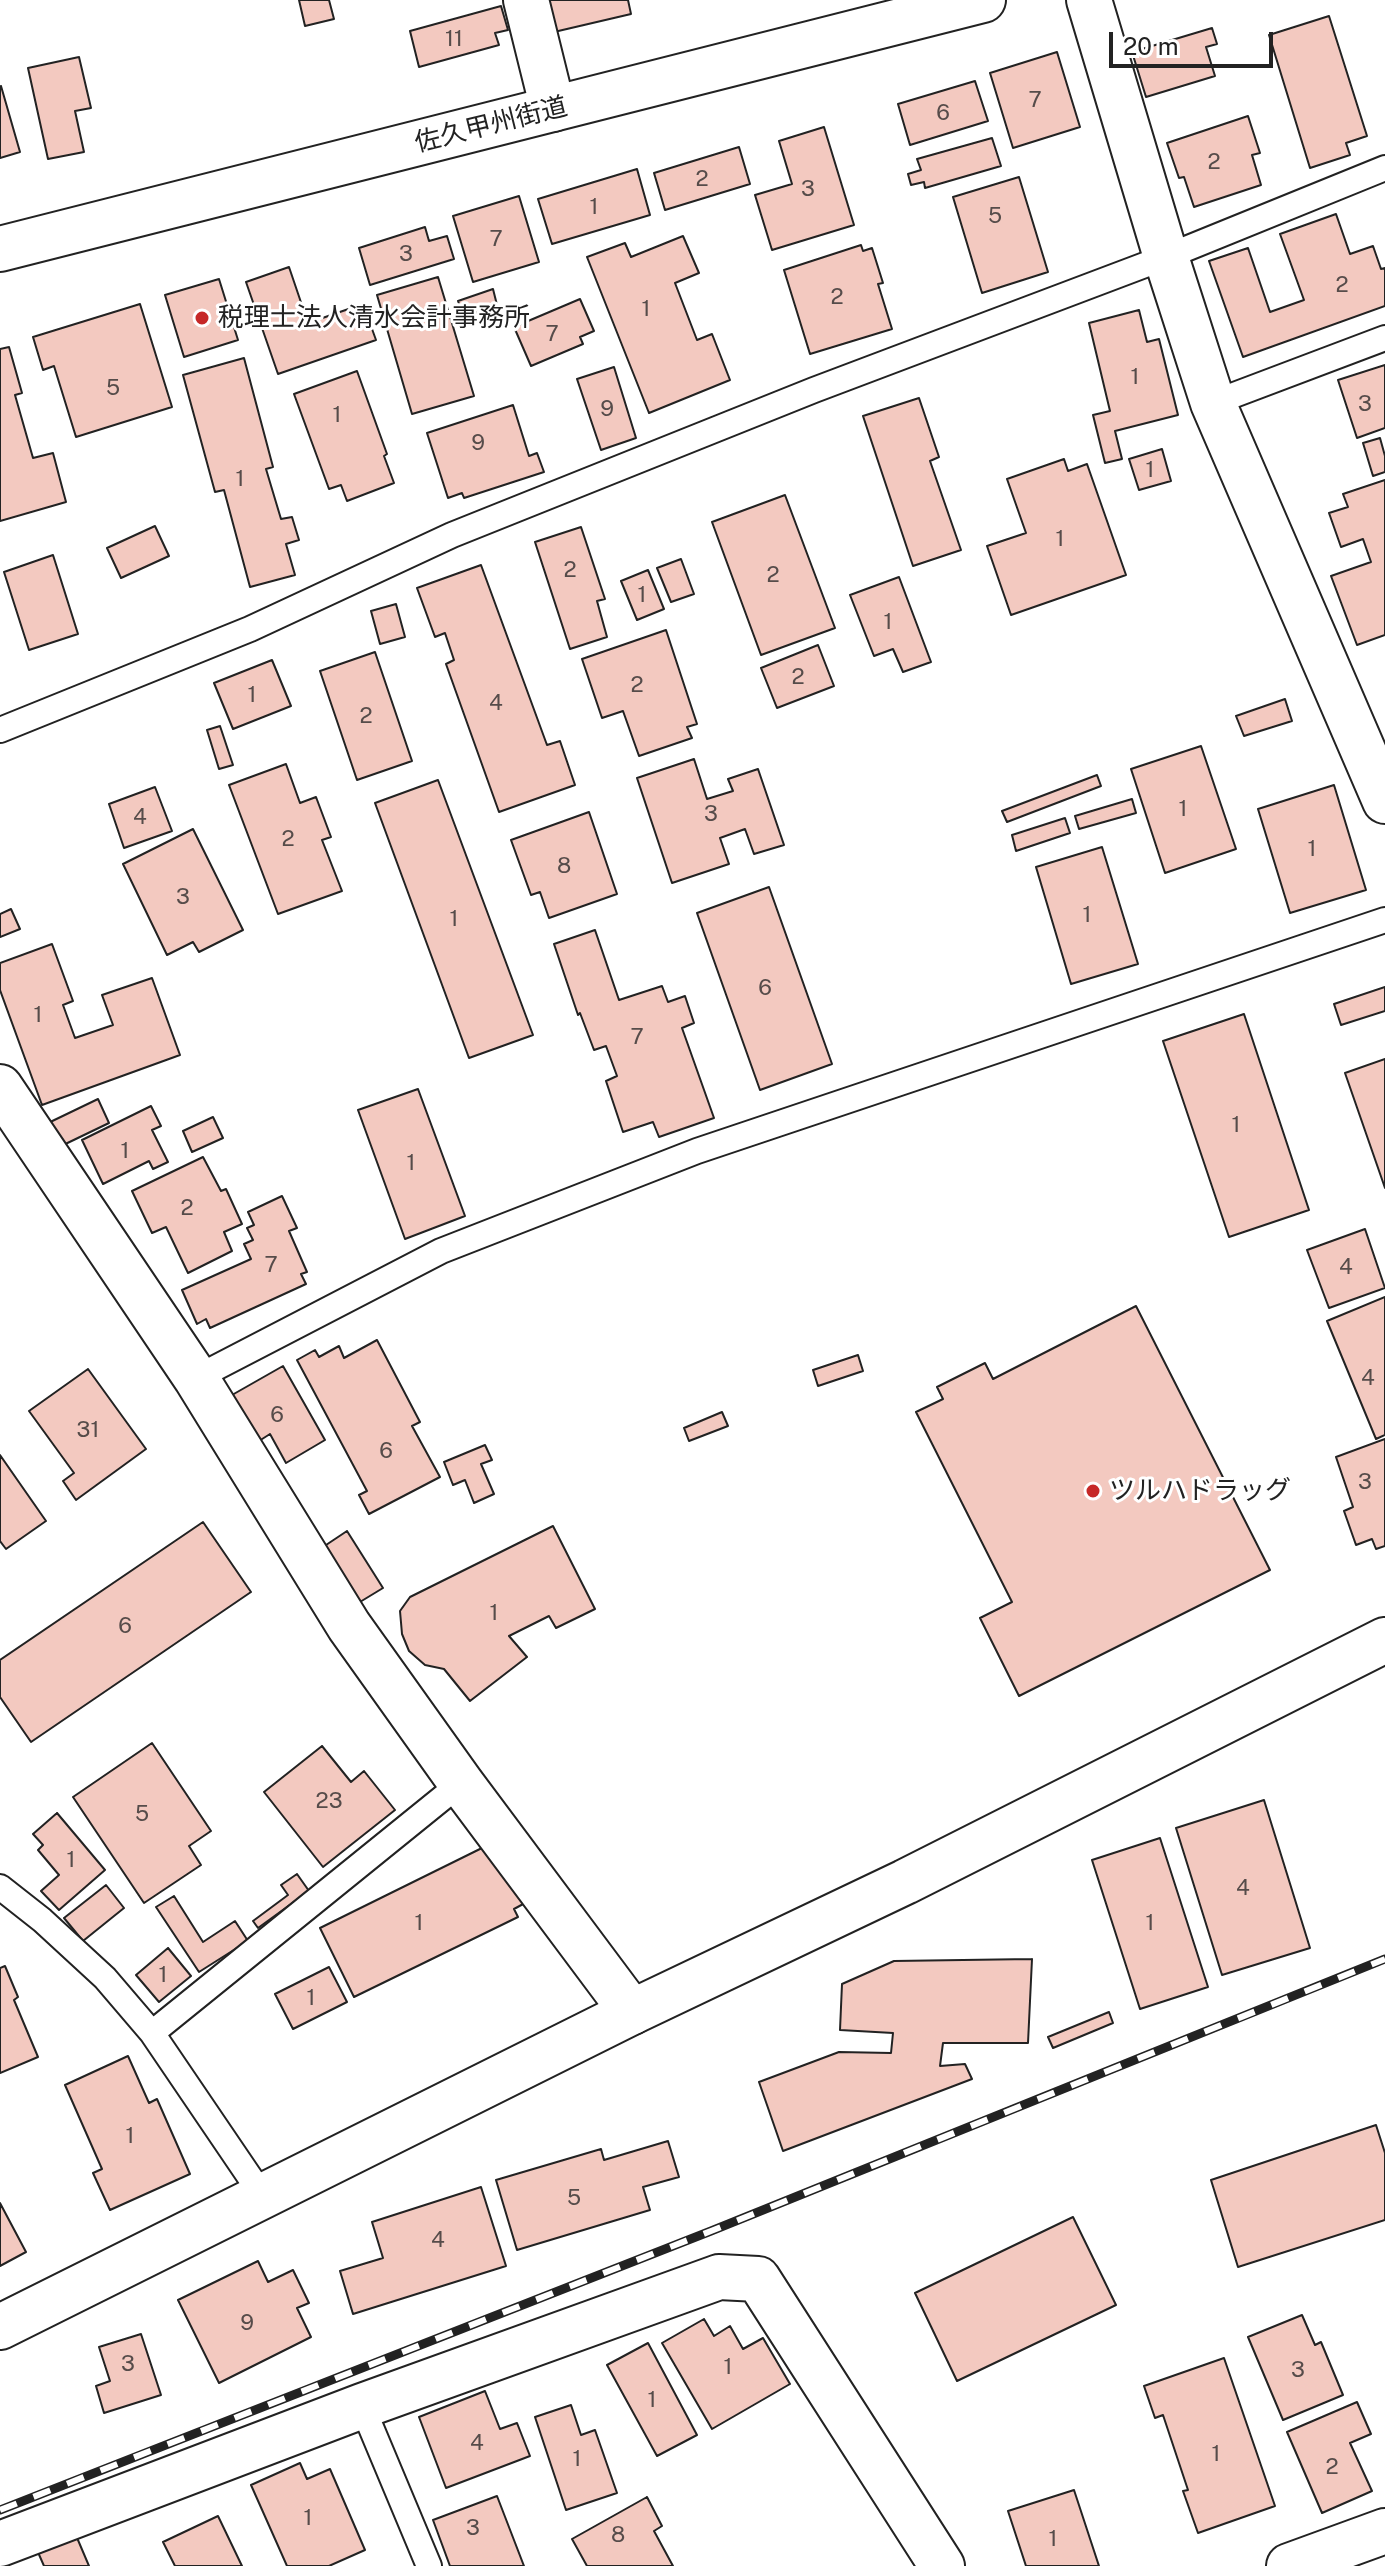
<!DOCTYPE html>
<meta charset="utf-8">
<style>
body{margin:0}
#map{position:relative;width:1385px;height:2566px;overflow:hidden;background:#fff;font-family:"Public Sans",sans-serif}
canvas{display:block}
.scale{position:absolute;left:1109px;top:32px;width:164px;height:36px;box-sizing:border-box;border:4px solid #222;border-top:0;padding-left:10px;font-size:24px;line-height:28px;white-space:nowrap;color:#222;-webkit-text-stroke:6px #fff;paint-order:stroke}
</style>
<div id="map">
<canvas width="1385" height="2566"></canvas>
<div class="scale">20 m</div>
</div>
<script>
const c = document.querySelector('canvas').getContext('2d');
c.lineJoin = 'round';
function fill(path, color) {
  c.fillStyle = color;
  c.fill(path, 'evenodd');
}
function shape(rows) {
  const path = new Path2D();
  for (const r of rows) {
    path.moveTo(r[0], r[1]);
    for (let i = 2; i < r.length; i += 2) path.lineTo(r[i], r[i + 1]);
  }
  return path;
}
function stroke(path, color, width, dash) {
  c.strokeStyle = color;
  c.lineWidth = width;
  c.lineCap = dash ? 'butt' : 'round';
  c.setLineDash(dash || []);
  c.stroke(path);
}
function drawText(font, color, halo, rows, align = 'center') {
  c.font = font + ' "Public Sans","Noto Sans JP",sans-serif';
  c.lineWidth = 6;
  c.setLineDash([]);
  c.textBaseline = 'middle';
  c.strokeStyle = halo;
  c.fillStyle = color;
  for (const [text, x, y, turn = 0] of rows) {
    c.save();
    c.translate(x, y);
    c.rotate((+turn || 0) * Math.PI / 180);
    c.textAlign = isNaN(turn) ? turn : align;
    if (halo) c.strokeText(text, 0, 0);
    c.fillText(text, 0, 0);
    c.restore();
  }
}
const building = shape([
 [299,0,329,0,334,19,305,26,299,0],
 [547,0,628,0,631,14,554,32,547,0],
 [501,6,508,30,495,33,499,45,419,67,410,31,501,6],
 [1329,16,1367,136,1346,143,1350,155,1310,168,1269,35,1329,16],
 [1212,28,1217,44,1206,47,1215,76,1146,97,1132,52,1212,28],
 [1057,52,1080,127,1013,148,990,73,1057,52],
 [79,57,91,108,75,111,84,152,48,159,28,68,79,57],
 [975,81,988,121,910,145,898,104,975,81],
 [1,86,20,152,0,158,0,87,1,86],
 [1248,116,1260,153,1252,155,1261,185,1194,207,1184,177,1179,178,1167,143,1248,116],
 [824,127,854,225,772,250,755,195,792,184,779,141,824,127],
 [992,138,1001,166,925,188,924,182,911,185,908,174,921,170,917,159,992,138],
 [739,147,750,184,665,210,654,173,739,147],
 [637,169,650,215,552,244,538,199,637,169],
 [1019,177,1048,272,982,293,953,197,1019,177],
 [519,196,539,262,473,282,453,216,519,196],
 [1336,214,1350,254,1373,246,1381,269,1385,268,1385,306,1243,357,1209,261,1248,248,1270,312,1304,300,1280,234,1336,214],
 [425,227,429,241,447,236,454,259,370,285,359,248,425,227],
 [683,236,699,273,675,283,697,340,712,334,730,380,649,413,587,257,625,243,631,257,683,236],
 [861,245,863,251,872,248,883,283,878,284,892,329,810,354,784,270,861,245],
 [289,267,308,323,363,304,376,340,278,374,246,282,289,267],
 [438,277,474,396,412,414,377,295,438,277],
 [219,279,238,340,184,357,165,295,219,279],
 [493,289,497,305,464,317,458,301,493,289],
 [580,299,594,331,580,337,583,344,531,366,514,327,580,299],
 [140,304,172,407,76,437,54,366,43,370,33,337,140,304],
 [1139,310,1147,342,1159,339,1178,415,1115,431,1122,459,1105,463,1093,415,1110,411,1089,323,1139,310],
 [9,347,22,393,15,395,33,458,53,453,66,502,0,521,0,349,9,347],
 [244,358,273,467,266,469,281,519,292,517,299,540,286,544,295,575,250,587,224,490,215,492,183,375,244,358],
 [1385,365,1385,428,1357,438,1338,380,1385,365],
 [614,367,636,438,601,450,577,379,614,367],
 [357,371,387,454,384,456,394,483,347,501,341,485,329,489,294,394,357,371],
 [919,398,939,457,930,461,961,550,913,566,863,416,919,398],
 [513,405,529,456,537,453,544,472,464,498,462,493,448,498,427,433,513,405],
 [1380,438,1385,456,1385,472,1373,476,1363,443,1380,438],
 [1162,449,1171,481,1139,490,1129,459,1162,449],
 [1064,459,1068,471,1087,464,1126,575,1011,615,987,546,1026,533,1007,479,1064,459],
 [1385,480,1385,635,1357,645,1331,576,1371,562,1363,539,1341,547,1329,513,1348,507,1343,494,1385,480],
 [785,495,835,628,761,655,712,522,785,495],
 [155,526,169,556,121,578,107,548,155,526],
 [581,527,605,599,597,601,607,637,570,649,535,542,581,527],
 [53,555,78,634,29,650,4,572,53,555],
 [681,559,694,594,671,602,657,568,681,559],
 [481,565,547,745,560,741,575,785,499,812,446,664,454,660,445,633,435,637,417,588,481,565],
 [648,570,664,609,637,620,621,581,648,570],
 [899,577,931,662,903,672,893,649,874,656,850,595,899,577],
 [396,604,405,637,380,644,371,611,396,604],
 [666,630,697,724,687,727,692,738,639,756,623,711,602,718,582,659,666,630],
 [818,645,834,686,777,708,761,668,818,645],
 [375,652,412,761,357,780,320,671,375,652],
 [272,660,291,706,233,729,214,683,272,660],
 [1285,699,1292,721,1244,736,1236,716,1285,699],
 [220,726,233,765,219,769,207,730,220,726],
 [1201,746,1236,849,1165,873,1131,769,1201,746],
 [694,759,707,799,733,791,728,779,758,769,784,845,754,854,745,829,720,838,729,864,672,883,637,778,694,759],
 [286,764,300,803,316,797,331,837,322,840,342,891,278,914,229,785,286,764],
 [1097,775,1101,786,1007,822,1002,811,1097,775],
 [438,780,533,1035,469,1058,375,803,438,780],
 [1334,785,1366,890,1290,913,1258,809,1334,785],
 [155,787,172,831,124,848,109,804,155,787],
 [1132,799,1136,813,1079,829,1075,816,1132,799],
 [589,812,617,894,549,918,540,892,531,895,511,840,589,812],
 [1065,818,1070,833,1016,851,1012,835,1065,818],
 [193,829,243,930,199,952,193,942,167,955,123,864,193,829],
 [1102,847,1138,964,1071,984,1036,867,1102,847],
 [769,887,832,1064,760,1090,697,913,769,887],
 [11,909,20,929,0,937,0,914,11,909],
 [595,930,619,1000,662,986,668,1002,685,996,694,1023,682,1028,714,1118,659,1137,653,1122,623,1132,606,1081,617,1076,606,1046,594,1050,580,1013,578,1015,554,944,595,930],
 [52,944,73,1001,63,1005,75,1038,113,1025,102,995,152,978,180,1055,42,1105,0,990,0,963,52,944],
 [1385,987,1385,1011,1341,1025,1334,1004,1385,987],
 [1244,1014,1309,1210,1229,1237,1163,1041,1244,1014],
 [1385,1059,1385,1188,1345,1073,1385,1059],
 [418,1089,465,1216,405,1239,358,1110,418,1089],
 [98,1099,109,1123,55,1149,44,1125,98,1099],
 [151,1106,161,1126,152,1130,168,1162,153,1169,149,1161,103,1184,82,1140,151,1106],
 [213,1117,223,1138,192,1152,183,1131,213,1117],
 [203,1157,221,1191,226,1189,242,1224,224,1232,232,1251,188,1273,166,1227,152,1233,132,1191,203,1157],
 [282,1196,297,1228,289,1231,307,1272,301,1274,306,1284,210,1328,206,1319,197,1324,182,1290,251,1259,244,1244,253,1240,247,1228,254,1225,248,1212,282,1196],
 [1365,1229,1385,1288,1329,1308,1307,1250,1365,1229],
 [1385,1297,1385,1435,1376,1439,1327,1321,1385,1297],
 [1136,1306,1270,1570,1019,1696,980,1618,1012,1602,916,1412,943,1399,937,1387,985,1363,993,1379,1136,1306],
 [377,1340,420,1422,412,1426,440,1477,369,1514,359,1495,367,1491,297,1360,315,1350,319,1357,339,1346,344,1358,377,1340],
 [858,1355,863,1371,818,1386,813,1370,858,1355],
 [283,1366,325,1440,286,1463,270,1434,259,1441,232,1395,283,1366],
 [88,1369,146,1449,76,1500,63,1481,74,1473,29,1411,88,1369],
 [722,1412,728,1426,689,1441,684,1428,722,1412],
 [1385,1439,1385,1546,1376,1549,1372,1539,1356,1545,1344,1511,1353,1507,1336,1457,1385,1439],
 [485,1445,492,1460,481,1464,494,1494,474,1503,465,1480,453,1485,444,1462,485,1445],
 [0,1455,46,1521,6,1549,0,1541,0,1455],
 [203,1522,251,1592,31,1742,0,1697,0,1660,203,1522],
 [553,1526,595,1609,556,1628,549,1616,509,1636,527,1657,470,1701,444,1669,425,1665,409,1651,402,1634,400,1611,410,1597,553,1526],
 [347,1531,383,1588,355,1605,320,1549,347,1531],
 [152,1743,211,1831,189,1846,201,1865,144,1903,73,1797,152,1743],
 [322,1746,351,1782,364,1771,395,1810,323,1867,264,1792,322,1746],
 [1264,1800,1310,1948,1222,1975,1176,1828,1264,1800],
 [57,1813,105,1870,59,1910,41,1891,59,1875,38,1850,43,1845,33,1834,57,1813],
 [1160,1838,1208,1987,1140,2009,1092,1860,1160,1838],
 [484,1847,490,1859,500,1853,525,1903,514,1909,518,1917,354,1997,320,1928,484,1847],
 [297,1874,309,1891,258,1928,253,1921,288,1895,281,1885,297,1874],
 [106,1885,124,1908,83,1941,64,1918,106,1885],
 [174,1896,203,1942,235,1921,248,1941,199,1972,156,1907,174,1896],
 [168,1948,191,1976,159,2002,136,1975,168,1948],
 [1032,1959,1028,2043,943,2043,940,2066,965,2064,972,2079,783,2151,759,2082,839,2052,891,2053,893,2033,840,2030,842,1984,894,1961,1032,1959],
 [5,1966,18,1997,14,2000,38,2057,0,2073,0,1968,5,1966],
 [329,1967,347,2002,293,2029,275,1994,329,1967],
 [1109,2012,1113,2023,1053,2048,1048,2037,1109,2012],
 [128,2056,149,2103,157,2099,190,2174,110,2210,93,2173,102,2169,65,2085,128,2056],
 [1376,2125,1385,2153,1385,2220,1238,2267,1211,2180,1376,2125],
 [668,2141,679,2177,643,2187,650,2210,517,2250,496,2180,601,2149,604,2160,668,2141],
 [481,2187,506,2266,353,2314,340,2271,383,2258,372,2222,481,2187],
 [0,2203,26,2252,0,2266,0,2203],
 [1073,2217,1116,2305,957,2381,915,2293,1073,2217],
 [258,2261,268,2282,293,2270,309,2303,297,2308,311,2337,219,2383,178,2300,258,2261],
 [1302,2315,1315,2345,1321,2342,1343,2395,1283,2420,1248,2337,1302,2315],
 [704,2319,714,2336,730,2326,743,2349,763,2338,790,2384,712,2429,662,2343,704,2319],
 [141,2334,161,2395,104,2413,96,2386,110,2381,99,2347,141,2334],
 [648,2343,697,2435,657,2456,607,2365,648,2343],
 [1224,2358,1275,2506,1198,2533,1183,2491,1188,2490,1163,2415,1155,2418,1144,2386,1224,2358],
 [485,2391,500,2429,517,2423,530,2456,446,2488,419,2417,485,2391],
 [1357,2402,1371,2434,1350,2443,1372,2491,1322,2513,1287,2432,1357,2402],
 [571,2405,581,2435,595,2430,617,2493,566,2510,535,2417,571,2405],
 [300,2463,307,2479,330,2469,365,2550,329,2566,287,2566,251,2485,300,2463],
 [1074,2490,1099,2566,1026,2566,1008,2511,1074,2490],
 [497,2496,524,2566,450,2566,433,2520,497,2496],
 [647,2497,662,2526,654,2531,673,2566,587,2566,572,2539,647,2497],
 [218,2516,242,2566,175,2566,163,2542,218,2516],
 [75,2533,89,2566,44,2566,37,2550,75,2533]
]);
fill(building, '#f3c9c0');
stroke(building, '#222', 2);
const service = shape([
 [1213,403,1385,338],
 [0,730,250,629,452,535,814,390,1166,257,1385,168],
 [196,1378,441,1251,697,1151,1385,920],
 [0,1887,42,1920,105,1978,152,2033,262,2195],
 [152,2033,461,1783],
 [362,2406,429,2566]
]);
const minor = shape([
 [526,0,553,109],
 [1089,0,1166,257,1213,403,1385,801],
 [0,1087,196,1378,349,1626,461,1783,632,2012],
 [0,2544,362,2406,719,2277,758,2279,942,2566],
 [1289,2566,1385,2531]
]);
const tertiary = shape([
 [0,2327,632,2012,905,1882,1385,1640]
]);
const secondary = shape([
 [0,249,983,0]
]);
stroke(service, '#222', 28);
stroke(minor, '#222', 48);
stroke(tertiary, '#222', 48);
stroke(secondary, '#222', 48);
stroke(service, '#fff', 24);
stroke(minor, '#fff', 44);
stroke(tertiary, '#fff', 44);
stroke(secondary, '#fff', 44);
const rail = shape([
 [0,2510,711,2231,1385,1959]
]);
stroke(rail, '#222', 9);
stroke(rail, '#fff', 6, [18]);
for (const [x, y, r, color] of [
 [202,318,8,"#c62828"],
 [1093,1491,8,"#c62828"]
]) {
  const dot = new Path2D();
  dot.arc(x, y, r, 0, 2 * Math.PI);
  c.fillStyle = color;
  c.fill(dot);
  stroke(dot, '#fff', 3);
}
drawText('22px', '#564c4a', null, [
 ["11",454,39],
 ["7",1035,100],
 ["6",943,113],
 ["2",1214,162],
 ["2",702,179],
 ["3",808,189],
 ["1",594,207],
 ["5",995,216],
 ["7",496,239],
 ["3",406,254],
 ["2",1342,285],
 ["2",837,297],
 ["1",646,309],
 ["7",552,334],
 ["1",1135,377],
 ["5",113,388],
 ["3",1365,404],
 ["9",607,409],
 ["1",337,415],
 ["9",478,443],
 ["1",1150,470],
 ["1",240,479],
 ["1",1060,539],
 ["2",570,570],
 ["2",773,575],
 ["1",642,595],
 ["1",888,622],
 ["2",798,677],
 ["2",637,685],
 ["1",252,695],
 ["4",496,703],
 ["2",366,716],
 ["1",1183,809],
 ["3",711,814],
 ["4",140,817],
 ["2",288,839],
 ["1",1312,849],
 ["8",564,866],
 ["3",183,897],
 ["1",1087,915],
 ["1",454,919],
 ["6",765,988],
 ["1",38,1015],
 ["7",637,1037],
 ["1",1236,1125],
 ["1",125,1151],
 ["1",411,1163],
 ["2",187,1208],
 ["7",271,1265],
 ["4",1346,1267],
 ["4",1368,1378],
 ["6",277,1415],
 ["31",88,1430],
 ["6",386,1451],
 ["3",1365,1482],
 ["1",494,1613],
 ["6",125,1626],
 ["23",329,1801],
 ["5",142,1814],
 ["1",71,1860],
 ["4",1243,1888],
 ["1",419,1923],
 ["1",1150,1923],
 ["1",163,1975],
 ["1",311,1998],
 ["1",130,2136],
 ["5",574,2198],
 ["4",438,2240],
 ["9",247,2323],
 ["3",128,2364],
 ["1",728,2367],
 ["3",1298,2370],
 ["1",652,2400],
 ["4",477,2443],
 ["1",1216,2454],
 ["1",577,2459],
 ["2",1332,2467],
 ["1",308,2518],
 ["3",473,2528],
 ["8",618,2535],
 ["1",1053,2539]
]);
drawText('26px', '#222', '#fff', [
 ["佐久甲州街道",491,125,-14]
]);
drawText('26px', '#222', '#fff', [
 ["税理士法人清水会計事務所",218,318],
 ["ツルハドラッグ",1109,1491]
], 'left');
</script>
